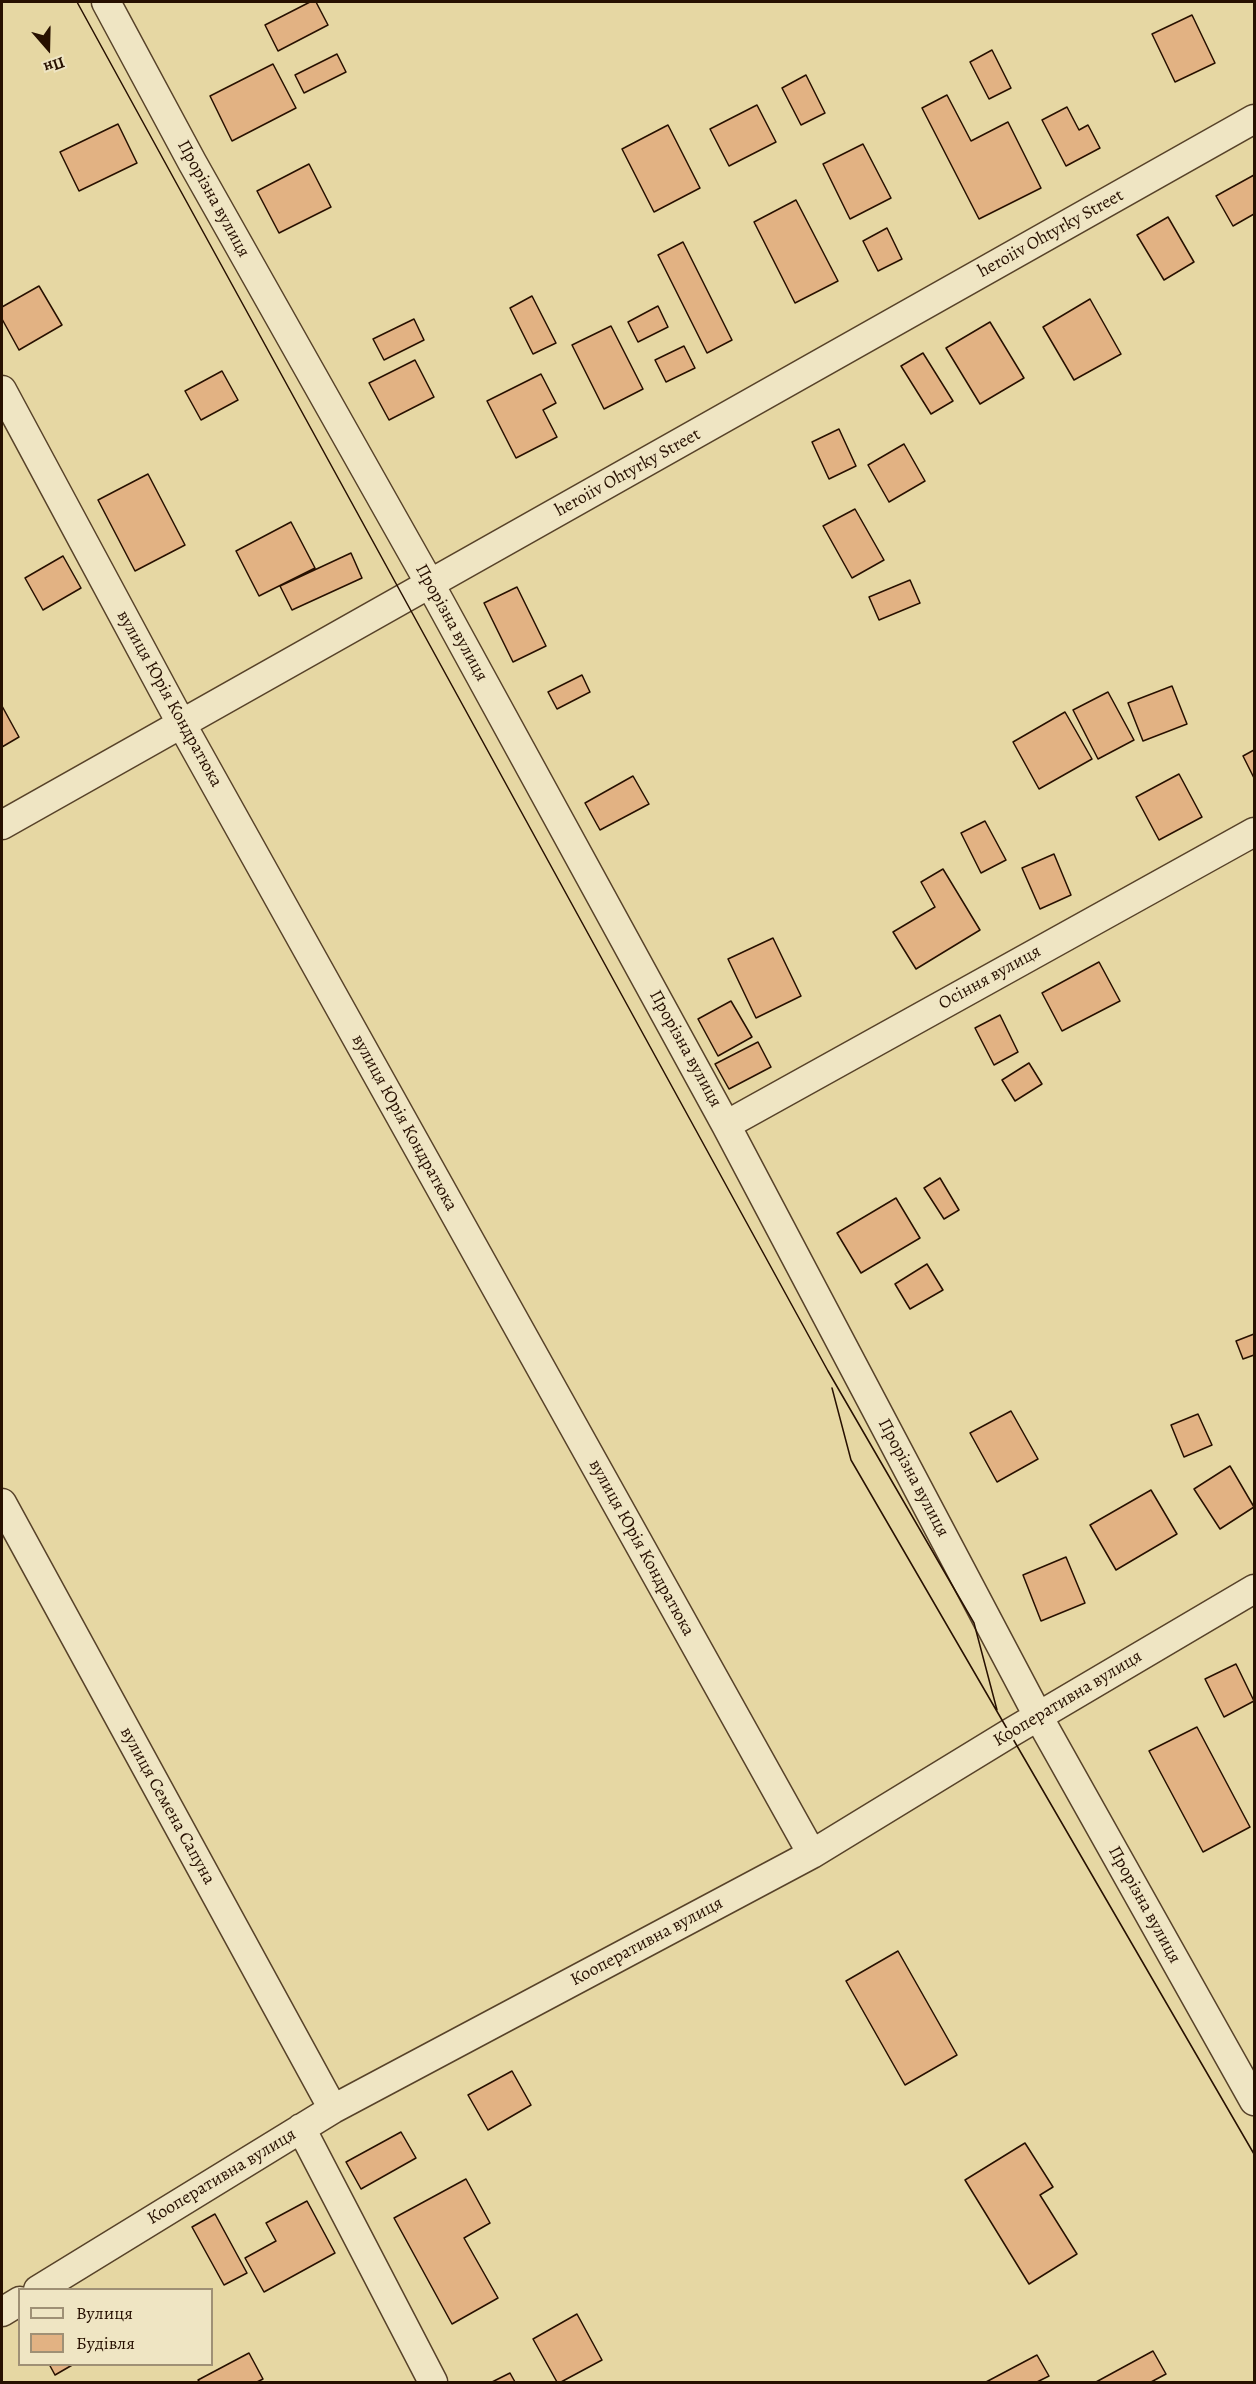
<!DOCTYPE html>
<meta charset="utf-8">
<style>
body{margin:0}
#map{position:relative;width:1256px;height:2384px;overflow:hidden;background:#e6d7a3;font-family:Alegreya,serif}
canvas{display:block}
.frame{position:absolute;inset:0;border:3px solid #271000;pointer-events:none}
.legend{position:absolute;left:18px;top:2288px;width:195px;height:78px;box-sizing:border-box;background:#efe5c3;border:2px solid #9f9075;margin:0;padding:8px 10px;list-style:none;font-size:18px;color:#271000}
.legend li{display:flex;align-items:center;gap:12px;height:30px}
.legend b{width:30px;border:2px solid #9f9075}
.north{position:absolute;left:18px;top:18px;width:60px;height:60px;-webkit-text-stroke:4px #efe5c3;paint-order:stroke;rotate:160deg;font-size:16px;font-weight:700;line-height:24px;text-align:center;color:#271000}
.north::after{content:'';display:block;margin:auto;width:21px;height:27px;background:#271000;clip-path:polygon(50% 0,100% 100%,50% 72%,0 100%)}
</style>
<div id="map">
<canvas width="1256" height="2384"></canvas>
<div class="frame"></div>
<ul class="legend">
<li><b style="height:8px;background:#efe5c3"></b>Вулиця</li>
<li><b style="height:16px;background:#e2b283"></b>Будівля</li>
</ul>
<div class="north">Пн</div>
</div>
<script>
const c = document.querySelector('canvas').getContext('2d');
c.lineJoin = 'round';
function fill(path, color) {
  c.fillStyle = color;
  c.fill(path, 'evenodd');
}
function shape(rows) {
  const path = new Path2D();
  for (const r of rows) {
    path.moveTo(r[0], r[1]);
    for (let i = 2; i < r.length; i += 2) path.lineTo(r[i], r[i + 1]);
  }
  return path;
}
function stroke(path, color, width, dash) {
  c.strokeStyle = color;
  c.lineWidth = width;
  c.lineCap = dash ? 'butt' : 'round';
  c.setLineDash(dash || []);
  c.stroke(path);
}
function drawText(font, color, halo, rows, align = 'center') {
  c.font = font + ' Alegreya,serif';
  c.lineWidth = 6;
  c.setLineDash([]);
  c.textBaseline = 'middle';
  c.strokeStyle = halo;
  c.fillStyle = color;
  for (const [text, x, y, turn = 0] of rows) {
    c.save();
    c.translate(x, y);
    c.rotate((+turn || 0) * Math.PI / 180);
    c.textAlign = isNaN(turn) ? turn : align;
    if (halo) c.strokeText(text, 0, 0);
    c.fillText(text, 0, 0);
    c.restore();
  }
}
const building = shape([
 [310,2,316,2,328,25,278,51,265,25,310,2],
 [1192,15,1215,63,1175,82,1152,34,1192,15],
 [992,50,1011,88,989,99,970,62,992,50],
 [337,54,346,72,304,93,295,75,337,54],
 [273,64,296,108,232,141,210,96,273,64],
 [806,75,825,113,801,125,782,88,806,75],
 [947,95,971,141,1008,122,1041,188,979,219,922,108,947,95],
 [757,105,776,142,729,166,710,129,757,105],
 [1067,107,1079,130,1088,125,1100,148,1066,166,1042,120,1067,107],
 [118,124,137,163,79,191,60,152,118,124],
 [668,125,700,188,654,212,622,149,668,125],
 [863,144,891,198,850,219,823,164,863,144],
 [309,164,331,207,279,233,257,191,309,164],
 [1254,175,1254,214,1233,226,1216,196,1254,175],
 [796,200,838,281,795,303,754,222,796,200],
 [1168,217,1194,262,1164,280,1137,235,1168,217],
 [887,228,902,259,878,271,863,241,887,228],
 [683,242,732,340,707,353,658,255,683,242],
 [39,286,62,325,19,350,2,319,2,307,39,286],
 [532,296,556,343,533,354,510,308,532,296],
 [1090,299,1121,354,1074,380,1043,327,1090,299],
 [658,306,668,327,638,342,628,322,658,306],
 [414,319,424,340,384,360,373,339,414,319],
 [990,322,1024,378,980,404,946,348,990,322],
 [611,326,643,389,604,409,572,345,611,326],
 [684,346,695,368,666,382,655,360,684,346],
 [923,353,953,401,931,414,901,366,923,353],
 [415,360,434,397,389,420,369,383,415,360],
 [222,371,238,400,201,420,185,391,222,371],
 [541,374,556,403,543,410,557,437,516,458,487,401,541,374],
 [839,429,856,466,829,479,812,442,839,429],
 [904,444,925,481,889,502,868,465,904,444],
 [148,474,185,545,135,571,98,500,148,474],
 [855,509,884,560,852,578,823,526,855,509],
 [291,522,315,568,259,596,236,551,291,522],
 [351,553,362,578,292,610,280,586,351,553],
 [63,556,81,588,43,610,25,578,63,556],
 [910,580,920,603,879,620,869,597,910,580],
 [517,587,546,646,513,662,484,603,517,587],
 [582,675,590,692,557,709,548,692,582,675],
 [1172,686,1187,724,1143,741,1128,703,1172,686],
 [1108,692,1134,740,1098,759,1073,710,1108,692],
 [2,706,19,737,2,747,2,706],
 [1065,712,1092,759,1039,789,1013,742,1065,712],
 [1254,750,1254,778,1243,756,1254,750],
 [1179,774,1202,817,1159,840,1136,797,1179,774],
 [633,776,649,804,600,830,585,803,633,776],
 [985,821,1006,860,981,873,961,833,985,821],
 [1054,854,1071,895,1040,909,1022,868,1054,854],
 [943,869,980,930,916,969,893,932,935,907,921,882,943,869],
 [773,938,801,996,756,1018,728,959,773,938],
 [1099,962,1120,1001,1062,1031,1042,993,1099,962],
 [731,1001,752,1037,718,1056,698,1019,731,1001],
 [1000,1015,1018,1052,994,1065,975,1028,1000,1015],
 [758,1042,771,1067,729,1089,715,1064,758,1042],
 [1029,1063,1042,1084,1015,1101,1002,1080,1029,1063],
 [940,1178,959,1210,944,1219,924,1188,940,1178],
 [896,1198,920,1238,861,1273,837,1233,896,1198],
 [927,1264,943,1290,910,1309,895,1284,927,1264],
 [1254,1334,1254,1355,1243,1359,1236,1341,1254,1334],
 [1011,1411,1038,1459,997,1482,970,1433,1011,1411],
 [1198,1414,1212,1445,1184,1457,1171,1425,1198,1414],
 [1230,1466,1254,1507,1220,1529,1194,1489,1230,1466],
 [1151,1490,1177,1534,1116,1570,1090,1525,1151,1490],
 [1066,1557,1085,1603,1041,1621,1023,1575,1066,1557],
 [1236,1664,1254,1701,1224,1717,1205,1679,1236,1664],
 [1197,1727,1250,1827,1203,1852,1149,1751,1197,1727],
 [898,1951,957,2055,905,2085,846,1981,898,1951],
 [512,2071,531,2105,488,2130,468,2095,512,2071],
 [401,2132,416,2158,361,2189,346,2162,401,2132],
 [1025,2143,1053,2187,1040,2195,1077,2254,1029,2284,965,2180,1025,2143],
 [466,2179,490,2223,464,2238,498,2298,452,2324,394,2218,466,2179],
 [307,2201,335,2253,264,2292,245,2258,276,2241,266,2223,307,2201],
 [215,2214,247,2273,224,2285,192,2227,215,2214],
 [577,2314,602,2360,561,2382,557,2382,533,2339,577,2314],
 [1153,2351,1166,2374,1151,2382,1096,2382,1153,2351],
 [249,2353,263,2379,257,2382,200,2382,198,2380,249,2353],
 [1037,2355,1049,2376,1037,2382,986,2382,1037,2355],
 [49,2364,74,2364,55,2375,49,2364],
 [510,2373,515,2382,492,2382,510,2373]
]);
fill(building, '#e2b283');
stroke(building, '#271000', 1.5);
const street = shape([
 [106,2,192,162,430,584,726,1125,1038,1716,1254,2101],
 [2,390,181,723,812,1854],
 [2,825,1254,119],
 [726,1125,1254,832],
 [2,1503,333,2109],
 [301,2128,433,2382],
 [38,2290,333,2109,812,1854,1010,1733,1254,1589],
 [2,2312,20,2301]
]);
stroke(street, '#574229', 31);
stroke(street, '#efe5c3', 28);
stroke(shape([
 [77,2,828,1371,974,1623,997,1710],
 [832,1388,851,1460,1254,2154]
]), '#271000', 1.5);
drawText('18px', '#271000', '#efe5c3', [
 ["Прорізна вулиця",213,199,61],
 ["heroiiv Ohtyrky Street",1051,234,-29],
 ["heroiiv Ohtyrky Street",628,473,-29],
 ["Прорізна вулиця",451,623,61],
 ["вулиця Юрія Кондратюка",169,699,61],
 ["Осіння вулиця",990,978,-29],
 ["Прорізна вулиця",685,1049,61],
 ["вулиця Юрія Кондратюка",404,1123,61],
 ["Прорізна вулиця",913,1478,62],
 ["вулиця Юрія Кондратюка",641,1548,61],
 ["Кооперативна вулиця",1068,1699,-31],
 ["вулиця Семена Сапуна",167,1806,61],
 ["Прорізна вулиця",1144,1905,61],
 ["Кооперативна вулиця",647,1942,-28],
 ["Кооперативна вулиця",222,2177,-31]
]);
</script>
